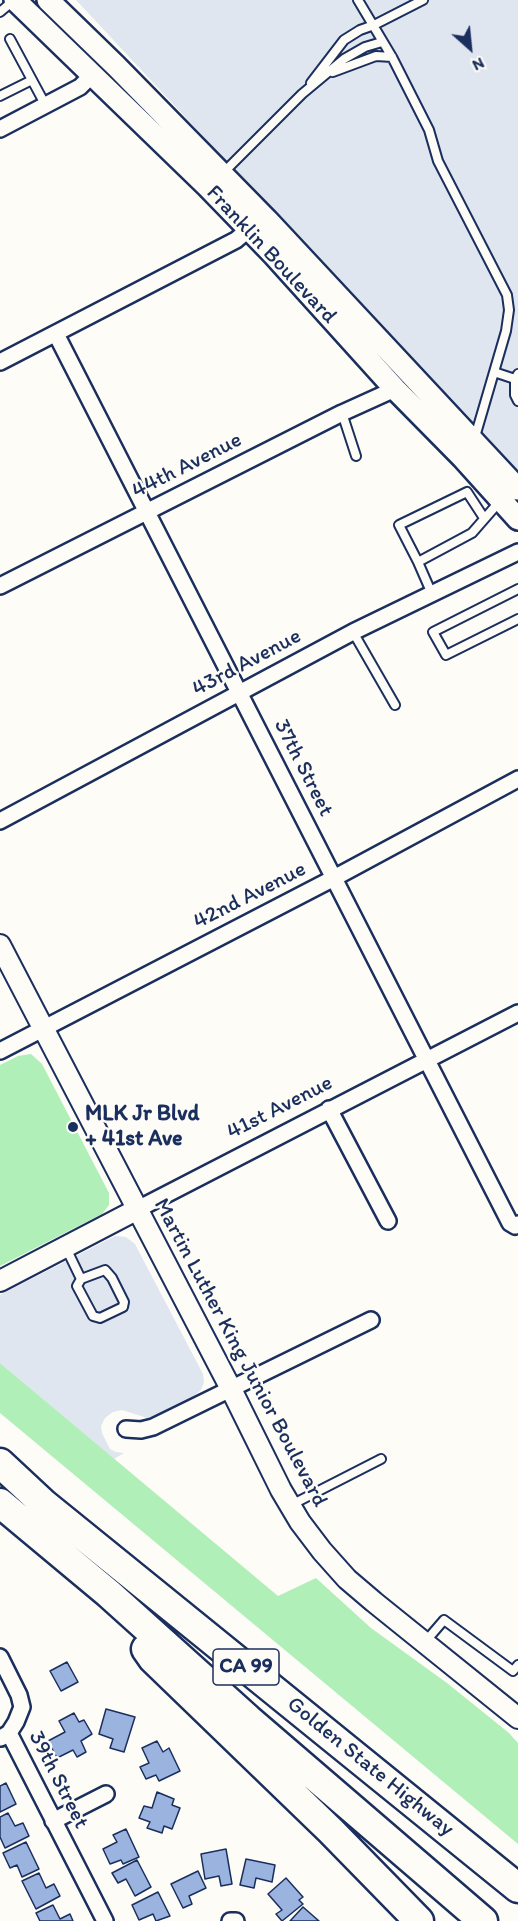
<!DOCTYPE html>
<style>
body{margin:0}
#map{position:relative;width:518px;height:1921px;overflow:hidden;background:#fdfcf7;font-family:Itim,sans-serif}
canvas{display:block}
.north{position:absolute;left:440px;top:18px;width:60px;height:60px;-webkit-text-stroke:4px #fdfcf7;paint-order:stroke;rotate:153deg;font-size:16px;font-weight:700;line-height:24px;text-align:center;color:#1b2f5e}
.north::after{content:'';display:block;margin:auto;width:21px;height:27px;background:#1b2f5e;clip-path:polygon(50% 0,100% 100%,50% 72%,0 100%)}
</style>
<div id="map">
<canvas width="518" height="1921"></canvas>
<div class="north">N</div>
</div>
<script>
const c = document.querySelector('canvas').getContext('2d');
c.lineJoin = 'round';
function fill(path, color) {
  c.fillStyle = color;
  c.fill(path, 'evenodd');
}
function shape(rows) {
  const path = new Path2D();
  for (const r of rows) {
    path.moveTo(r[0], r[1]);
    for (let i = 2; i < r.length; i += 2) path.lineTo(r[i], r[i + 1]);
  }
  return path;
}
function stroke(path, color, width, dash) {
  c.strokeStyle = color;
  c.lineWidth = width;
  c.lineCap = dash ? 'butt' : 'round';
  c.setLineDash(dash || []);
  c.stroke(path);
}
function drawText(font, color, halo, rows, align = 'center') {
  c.font = font + ' Itim,sans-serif';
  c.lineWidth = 5;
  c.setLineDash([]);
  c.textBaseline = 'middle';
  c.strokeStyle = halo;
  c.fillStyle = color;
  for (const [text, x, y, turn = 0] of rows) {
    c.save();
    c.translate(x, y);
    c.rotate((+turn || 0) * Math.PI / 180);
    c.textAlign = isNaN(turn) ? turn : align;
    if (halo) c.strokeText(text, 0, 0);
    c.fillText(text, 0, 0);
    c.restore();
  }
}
fill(shape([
 [76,0,518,0,518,474],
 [115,1236,126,1237,135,1244,203,1374,204,1382,201,1390,194,1396,154,1416,147,1418,122,1410,113,1412,105,1418,101,1426,102,1433,110,1449,116,1452,124,1453,114,1459,0,1363,0,1295]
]), '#e0e6f0');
fill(shape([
 [31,1054,42,1064,109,1193,109,1205,102,1214,0,1266,0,1065,18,1056],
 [0,1363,278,1596,316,1578,371,1628,447,1683,509,1733,518,1743,518,1844,0,1413]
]), '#b0f0b8');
const building = shape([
 [67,1662,78,1682,61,1691,50,1671,67,1662],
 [106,1709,135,1717,124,1752,110,1748,113,1739,99,1734,106,1709],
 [74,1713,79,1722,84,1720,92,1734,81,1741,86,1752,77,1757,73,1750,57,1758,48,1741,65,1732,59,1721,74,1713],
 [157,1741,163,1752,169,1748,180,1771,159,1781,156,1775,146,1779,140,1767,149,1763,142,1748,157,1741],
 [6,1783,16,1804,0,1812,0,1786,6,1783],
 [157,1792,174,1799,172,1805,180,1808,172,1829,164,1826,162,1833,147,1828,150,1822,139,1818,144,1806,152,1808,157,1792],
 [8,1813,15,1826,23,1823,29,1836,5,1848,0,1837,0,1817,8,1813],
 [126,1829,139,1857,123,1864,121,1860,110,1864,103,1849,117,1842,113,1835,126,1829],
 [26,1842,39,1869,22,1877,17,1865,10,1868,3,1853,26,1842],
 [226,1849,232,1884,221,1886,219,1876,205,1879,201,1854,226,1849],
 [246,1859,275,1865,272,1882,256,1878,254,1888,240,1885,246,1859],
 [137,1860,151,1887,135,1896,126,1879,118,1883,112,1873,137,1860],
 [198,1871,206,1888,189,1896,192,1904,183,1908,171,1884,198,1871],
 [39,1873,46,1888,54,1884,60,1896,36,1909,22,1881,39,1873],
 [286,1878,303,1897,299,1900,303,1904,282,1921,276,1914,282,1910,268,1894,286,1878],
 [158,1892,170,1916,156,1921,153,1914,139,1920,132,1905,158,1892],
 [53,1905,60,1919,70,1914,73,1921,40,1921,36,1913,53,1905],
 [303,1907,319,1921,290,1921,303,1907]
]);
fill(building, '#9bb3df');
stroke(building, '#1b2f5e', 1.5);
const service = shape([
 [358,0,392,57,429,130,438,161,507,295,509,310,506,331,475,437],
 [0,12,13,1],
 [10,39,46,106],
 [333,72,376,56,392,57],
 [311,83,344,40,360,30,374,25,423,0],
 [0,96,32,80],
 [223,173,302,94,344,59,365,47,382,42],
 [494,372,515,379],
 [518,374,515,379,515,395,518,401],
 [342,413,356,456],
 [418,562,399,525,467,492,484,518],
 [518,589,433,632,446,655,518,619],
 [432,594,418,562,472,533,500,501],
 [353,632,395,705],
 [66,1248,81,1279,105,1270,112,1278,124,1302,123,1307,100,1318,93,1316,77,1286,81,1279],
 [291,1505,381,1459],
 [425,1642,444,1620,513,1671,518,1665]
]);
const minor = shape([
 [0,129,80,87,92,75],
 [56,334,510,1223,515,1226,518,1224],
 [0,362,236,240,249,229],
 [0,586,342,413,395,389],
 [0,821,353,632,518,552],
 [0,1051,334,878,518,779],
 [329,1109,388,1221],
 [138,1209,518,1013],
 [126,1429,141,1430,153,1427,371,1320],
 [0,1657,19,1695,22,1707,16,1722,9,1733,1,1738],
 [9,1733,105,1921],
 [53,1821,106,1794],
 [230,1921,236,1921]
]);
const tertiary = shape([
 [0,945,231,1389,281,1490,300,1522,322,1551,347,1579,374,1602,518,1718],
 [0,1281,138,1209]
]);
const secondary = shape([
 [15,0,207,186,274,255,395,389,463,458,518,519],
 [48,0,116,66,267,220,518,489]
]);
const motorway = shape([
 [0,1463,44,1504,518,1888],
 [0,1503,108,1593,248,1719,483,1921],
 [146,1649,153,1659,331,1831,419,1921]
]);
stroke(service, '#1b2f5e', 12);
stroke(minor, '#1b2f5e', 20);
stroke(tertiary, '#1b2f5e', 24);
stroke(secondary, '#1b2f5e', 26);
stroke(motorway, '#1b2f5e', 33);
stroke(service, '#fdfcf7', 8);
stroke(minor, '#fdfcf7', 15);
stroke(tertiary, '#fdfcf7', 20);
stroke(secondary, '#fdfcf7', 21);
stroke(motorway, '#fdfcf7', 28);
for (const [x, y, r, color] of [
 [73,1127,6,"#1b2f5e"]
]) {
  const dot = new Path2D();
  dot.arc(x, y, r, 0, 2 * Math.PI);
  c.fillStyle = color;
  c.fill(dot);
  stroke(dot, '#fdfcf7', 2);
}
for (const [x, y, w] of [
 [246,1667,66]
]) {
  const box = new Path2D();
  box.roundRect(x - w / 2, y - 18, w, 36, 4.5);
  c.fillStyle = '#fdfcf7';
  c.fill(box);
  stroke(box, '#1b2f5e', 1.5);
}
drawText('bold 21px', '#1b2f5e', null, [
 ["CA 99",246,1667]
]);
drawText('22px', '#1b2f5e', '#fdfcf7', [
 ["Franklin Boulevard",271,255,47],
 ["44th Avenue",187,466,-27],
 ["43rd Avenue",247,663,-28],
 ["37th Street",303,768,63],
 ["42nd Avenue",250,896,-27],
 ["41st Avenue",280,1108,-27],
 ["Martin Luther King Junior Boulevard",240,1353,62],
 ["Golden State Highway",370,1767,39],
 ["39th Street",58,1780,63]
]);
drawText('bold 22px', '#1b2f5e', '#fdfcf7', [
 ["MLK Jr Blvd",85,1114],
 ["+ 41st Ave",85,1139]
], 'left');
</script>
